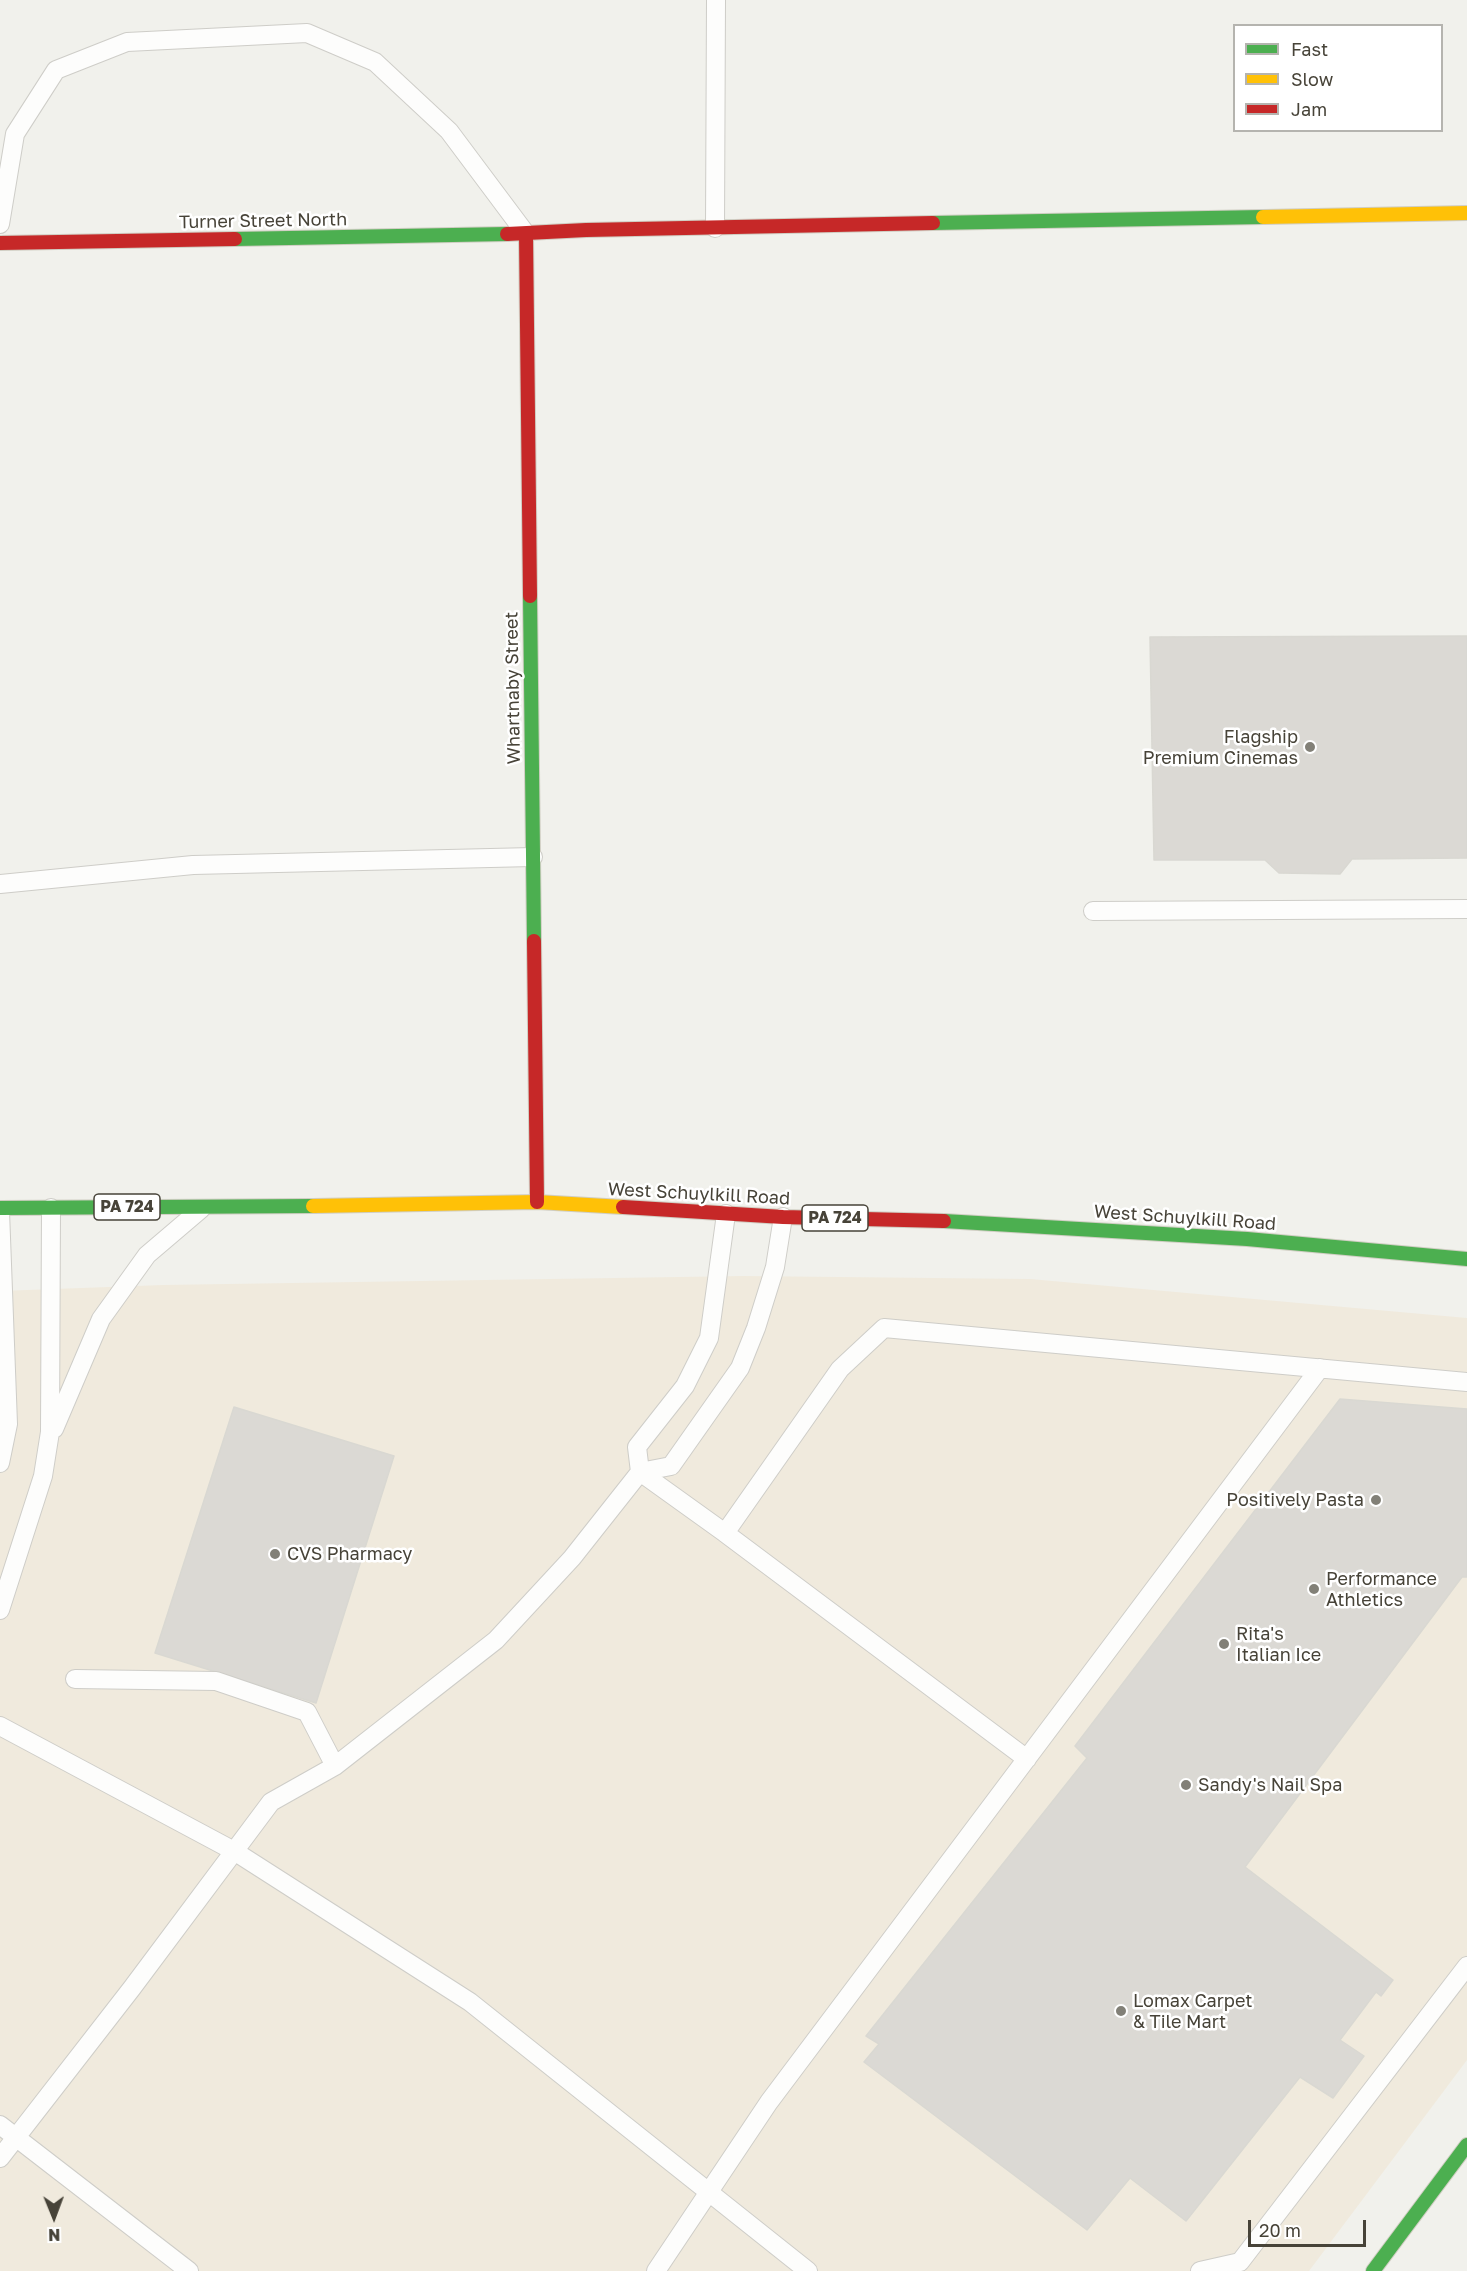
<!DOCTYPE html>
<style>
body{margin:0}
#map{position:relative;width:1467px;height:2271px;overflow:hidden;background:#f1f1ec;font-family:"Golos Text",sans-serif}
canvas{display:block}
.legend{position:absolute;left:1233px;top:24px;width:210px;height:108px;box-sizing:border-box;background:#fff;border:2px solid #b5b4af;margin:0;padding:8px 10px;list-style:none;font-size:18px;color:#474338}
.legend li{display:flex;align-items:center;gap:12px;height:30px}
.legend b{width:30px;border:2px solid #b5b4af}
.north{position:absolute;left:24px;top:2187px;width:60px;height:60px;-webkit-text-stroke:4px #fff;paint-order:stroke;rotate:179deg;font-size:16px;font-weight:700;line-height:24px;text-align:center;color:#474338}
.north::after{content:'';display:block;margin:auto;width:21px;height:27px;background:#474338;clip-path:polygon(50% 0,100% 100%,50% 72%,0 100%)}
.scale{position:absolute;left:1248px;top:2220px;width:118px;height:27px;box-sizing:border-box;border:3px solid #474338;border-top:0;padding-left:8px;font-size:18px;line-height:21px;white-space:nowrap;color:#474338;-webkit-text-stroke:4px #fff;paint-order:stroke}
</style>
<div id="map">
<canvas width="1467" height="2271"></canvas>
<ul class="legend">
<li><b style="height:8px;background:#4caf50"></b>Fast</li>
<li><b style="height:8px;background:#ffc107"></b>Slow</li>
<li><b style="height:8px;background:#c62828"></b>Jam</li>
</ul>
<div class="north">N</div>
<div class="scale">20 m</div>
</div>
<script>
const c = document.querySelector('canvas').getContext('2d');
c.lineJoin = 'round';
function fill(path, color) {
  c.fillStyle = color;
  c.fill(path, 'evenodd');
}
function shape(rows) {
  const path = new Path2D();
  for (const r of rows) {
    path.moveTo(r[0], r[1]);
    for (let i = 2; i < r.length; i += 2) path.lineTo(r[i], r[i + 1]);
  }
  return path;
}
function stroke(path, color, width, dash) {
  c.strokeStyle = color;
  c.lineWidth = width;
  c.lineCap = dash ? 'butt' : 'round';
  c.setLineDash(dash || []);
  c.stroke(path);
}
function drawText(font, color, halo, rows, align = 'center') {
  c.font = font + ' "Golos Text",sans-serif';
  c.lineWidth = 5;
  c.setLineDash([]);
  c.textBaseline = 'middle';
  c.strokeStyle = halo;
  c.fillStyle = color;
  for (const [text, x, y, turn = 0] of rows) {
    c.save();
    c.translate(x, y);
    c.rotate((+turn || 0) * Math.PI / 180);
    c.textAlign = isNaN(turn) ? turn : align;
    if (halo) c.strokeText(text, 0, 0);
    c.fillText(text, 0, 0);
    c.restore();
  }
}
fill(shape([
 [743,1276,1030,1279,1467,1318,1467,2060,1309,2271,0,2271,0,1291,163,1285]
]), '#f0eadd');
const building = shape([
 [1467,636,1467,858,1352,859,1340,874,1279,873,1265,860,1154,860,1150,637,1467,636],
 [1340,1399,1467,1409,1467,1577,1462,1577,1245,1867,1393,1980,1381,1996,1376,1992,1340,2040,1364,2056,1333,2098,1300,2077,1186,2221,1130,2178,1087,2230,864,2062,879,2044,866,2036,1087,1758,1075,1746,1340,1399],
 [234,1407,394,1456,316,1703,155,1653,234,1407]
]);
fill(building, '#dbd9d4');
stroke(building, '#d9d8d2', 1.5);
const lane = shape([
 [0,224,15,134,56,70,127,42,307,33,375,62,449,131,526,234],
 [715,228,716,0],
 [0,884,193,865,533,857],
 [1093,911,1467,909],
 [0,1211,8,1424,0,1463],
 [726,1214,709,1338,685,1386,637,1447,640,1472,725,1533,840,1369,884,1328,1467,1382],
 [54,1429,101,1319,147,1255,201,1209],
 [725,1533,1027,1759],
 [0,1610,43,1476,50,1432,51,1208],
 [75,1679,216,1681,307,1712,335,1766],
 [0,1726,234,1851,470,2002,808,2271],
 [0,2125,189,2271],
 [0,2158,132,1988,271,1802,335,1766,496,1640,572,1558,640,1472,671,1466,740,1368,756,1328,775,1267,783,1217],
 [656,2271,769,2102,1320,1368],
 [1200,2271,1240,2262,1467,1966]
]);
const fast = shape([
 [933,223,1263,217],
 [235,239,507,234],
 [530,596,534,941],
 [0,1208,313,1206],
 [944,1221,1247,1239,1467,1259],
 [1373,2271,1467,2145]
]);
const slow = shape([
 [1263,217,1467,213],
 [313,1206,537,1202,623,1207]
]);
const jam = shape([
 [507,234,586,230,933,223],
 [526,234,530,596],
 [0,243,235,239],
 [534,941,537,1202],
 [623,1207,783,1217,944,1221]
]);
stroke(lane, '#cecdc8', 20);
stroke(fast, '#d0cec3', 16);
stroke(slow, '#d0cec3', 16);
stroke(jam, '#d0cec3', 16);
stroke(lane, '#fdfdfc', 18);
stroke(fast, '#4caf50', 14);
stroke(slow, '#ffc107', 14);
stroke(jam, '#c62828', 14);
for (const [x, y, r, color] of [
 [1310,747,6,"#828077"],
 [1376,1500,6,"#828077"],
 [275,1554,6,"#828077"],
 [1314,1589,6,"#828077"],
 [1224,1644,6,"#828077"],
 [1186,1785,6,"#828077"],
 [1121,2011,6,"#828077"]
]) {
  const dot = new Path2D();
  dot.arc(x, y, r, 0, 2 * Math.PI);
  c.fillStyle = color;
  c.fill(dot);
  stroke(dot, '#fff', 2);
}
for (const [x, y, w] of [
 [127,1207,66],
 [835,1218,66]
]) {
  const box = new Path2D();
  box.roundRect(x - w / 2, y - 13, w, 26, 4.5);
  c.fillStyle = '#fff';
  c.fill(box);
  stroke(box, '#474338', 1.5);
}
drawText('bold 16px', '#474338', null, [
 ["PA 724",127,1207],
 ["PA 724",835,1218]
]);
drawText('18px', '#474338', '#fff', [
 ["Turner Street North",263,221,-1],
 ["Whartnaby Street",513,688,-91],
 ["West Schuylkill Road",699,1194,3],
 ["West Schuylkill Road",1185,1218,4]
]);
drawText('18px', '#474338', '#fff', [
 ["Flagship",1298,737,"right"],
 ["Premium Cinemas",1298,758,"right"],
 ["Positively Pasta",1364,1500,"right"],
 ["CVS Pharmacy",287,1554],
 ["Performance",1326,1579],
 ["Athletics",1326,1600],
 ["Rita's",1236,1634],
 ["Italian Ice",1236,1655],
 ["Sandy's Nail Spa",1198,1785],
 ["Lomax Carpet",1133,2001],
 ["& Tile Mart",1133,2022]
], 'left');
</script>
